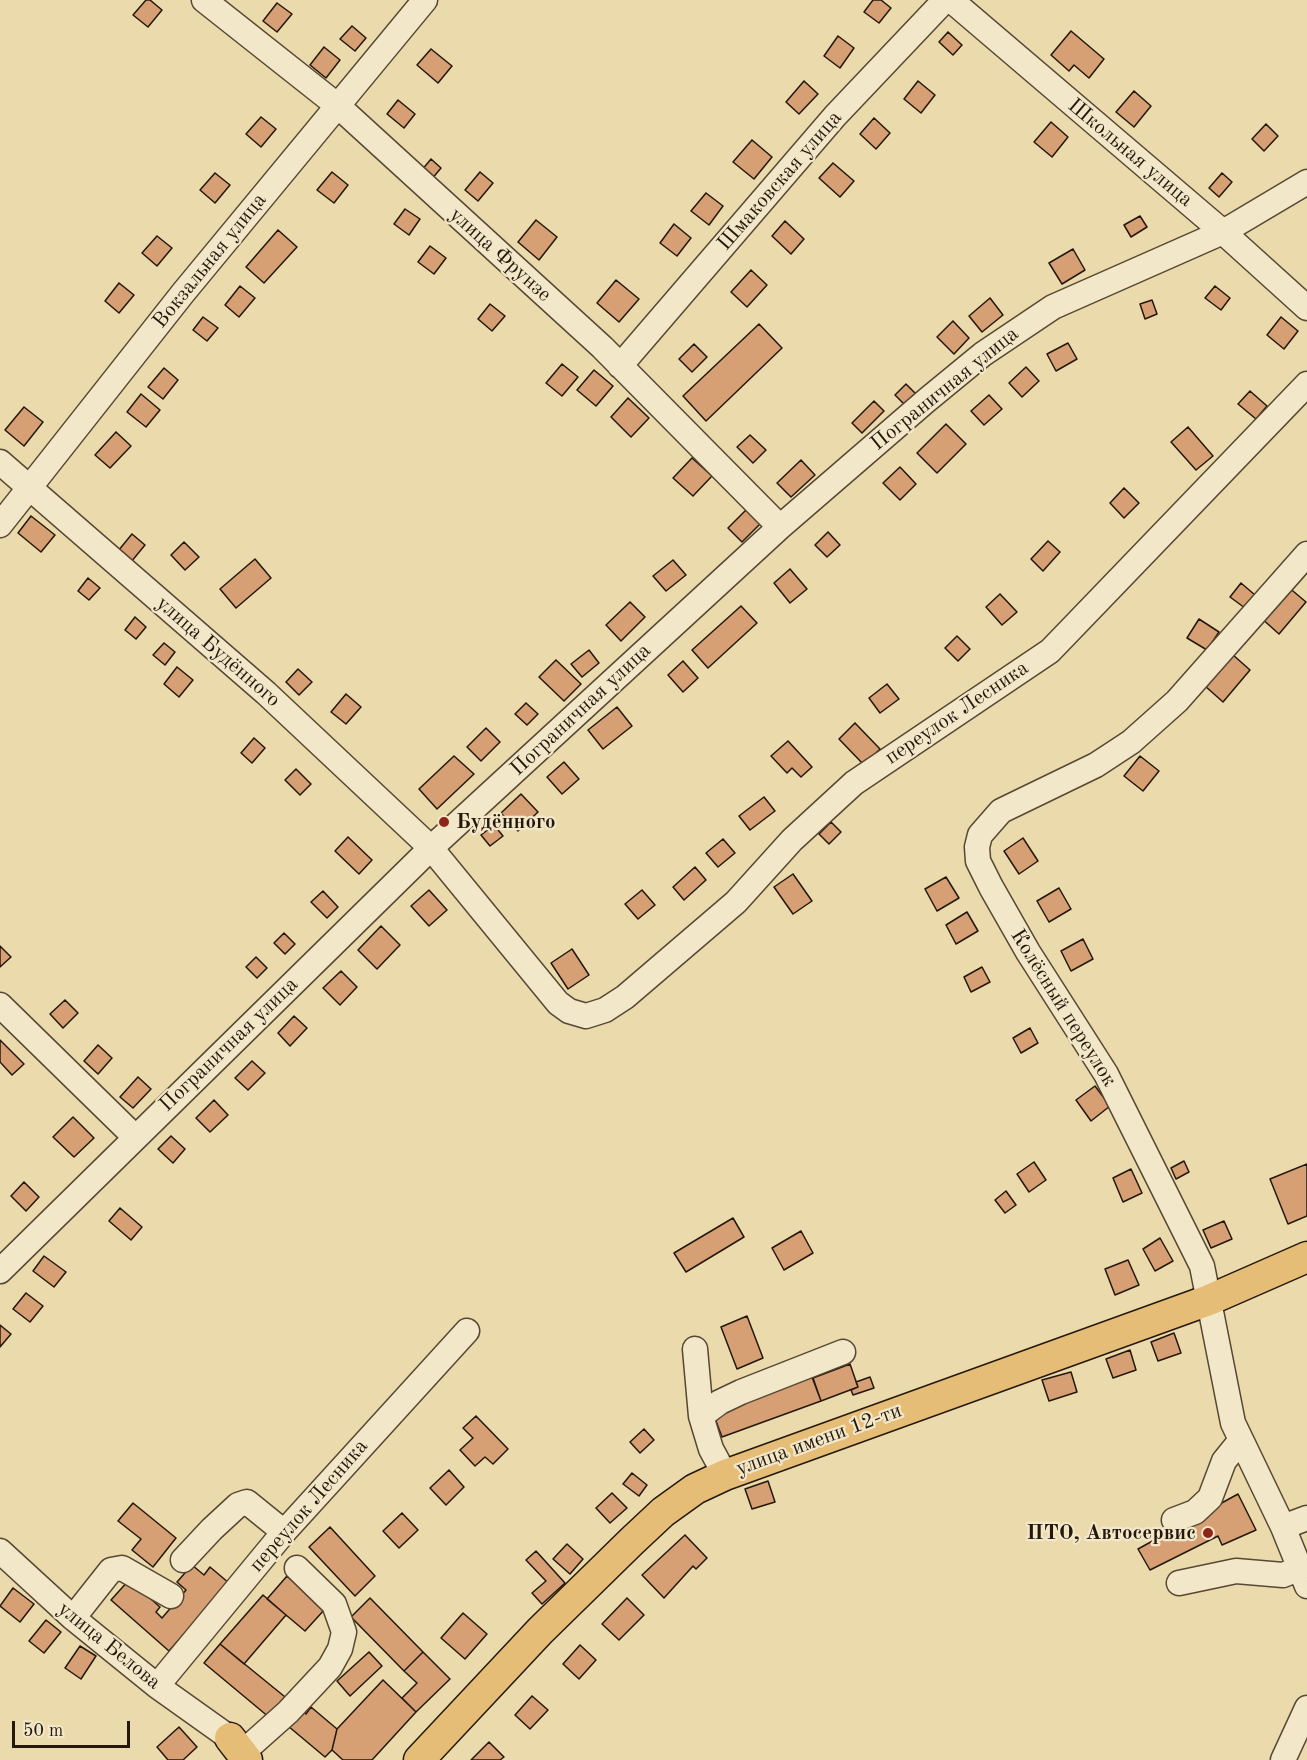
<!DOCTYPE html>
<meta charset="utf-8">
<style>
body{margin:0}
#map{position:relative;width:1307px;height:1760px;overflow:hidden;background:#ebdaab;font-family:"Old Standard TT",serif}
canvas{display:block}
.scale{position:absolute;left:12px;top:1721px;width:118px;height:27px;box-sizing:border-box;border:3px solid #24180c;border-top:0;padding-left:8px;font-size:18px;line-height:21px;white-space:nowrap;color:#24180c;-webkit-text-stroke:4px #f2e7c8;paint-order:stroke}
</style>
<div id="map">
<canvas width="1307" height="1760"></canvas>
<div class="scale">50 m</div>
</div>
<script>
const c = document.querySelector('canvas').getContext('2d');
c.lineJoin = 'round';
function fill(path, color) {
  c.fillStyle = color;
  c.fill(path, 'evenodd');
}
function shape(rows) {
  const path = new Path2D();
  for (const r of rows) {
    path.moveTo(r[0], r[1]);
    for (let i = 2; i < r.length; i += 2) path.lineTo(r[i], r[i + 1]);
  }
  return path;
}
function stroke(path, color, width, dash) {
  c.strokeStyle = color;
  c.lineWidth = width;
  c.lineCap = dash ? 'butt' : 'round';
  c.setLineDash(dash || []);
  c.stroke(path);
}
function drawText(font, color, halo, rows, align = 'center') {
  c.font = font + ' "Old Standard TT",serif';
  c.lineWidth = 4.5;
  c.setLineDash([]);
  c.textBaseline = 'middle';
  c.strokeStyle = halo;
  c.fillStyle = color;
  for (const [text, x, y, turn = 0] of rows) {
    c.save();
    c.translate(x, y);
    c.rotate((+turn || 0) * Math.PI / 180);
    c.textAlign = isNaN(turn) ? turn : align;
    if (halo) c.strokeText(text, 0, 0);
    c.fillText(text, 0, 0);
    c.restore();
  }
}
const building = shape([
 [146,0,150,0,162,10,148,27,133,15,146,0],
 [873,0,881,0,891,8,879,23,864,12,873,0],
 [277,3,292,14,277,32,263,21,277,3],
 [352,26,366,38,355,51,340,39,352,26],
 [1071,31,1104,59,1089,78,1074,65,1069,71,1051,55,1071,31],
 [948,32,962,45,953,55,939,42,948,32],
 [838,36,854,48,840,68,824,56,838,36],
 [324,47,340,60,326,78,310,65,324,47],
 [431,49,452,66,438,83,417,65,431,49],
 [804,81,818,94,799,114,786,102,804,81],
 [918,81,935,95,921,113,904,99,918,81],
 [1134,91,1151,106,1134,127,1116,112,1134,91],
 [398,100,415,114,404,128,387,114,398,100],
 [261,117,276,129,261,147,246,134,261,117],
 [874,118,890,133,876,149,860,134,874,118],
 [1051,122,1068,137,1052,157,1034,142,1051,122],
 [1266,124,1278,136,1264,151,1252,139,1266,124],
 [752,140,772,157,754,179,733,162,752,140],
 [431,159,441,168,431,180,421,171,431,159],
 [833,163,854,181,840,197,819,178,833,163],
 [332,172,348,185,334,203,317,190,332,172],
 [480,172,493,183,478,201,465,190,480,172],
 [215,173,230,185,215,203,200,190,215,173],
 [1222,173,1232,182,1219,197,1209,188,1222,173],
 [706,193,723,206,709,225,691,211,706,193],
 [405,209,420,219,409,235,394,224,405,209],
 [1140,216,1147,227,1131,237,1124,225,1140,216],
 [536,220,557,237,539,260,518,242,536,220],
 [785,221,804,239,791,254,772,236,785,221],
 [674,224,691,238,677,256,660,243,674,224],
 [278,230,297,247,264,283,246,267,278,230],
 [157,236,172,248,157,266,142,253,157,236],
 [430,246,446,258,434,274,418,262,430,246],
 [1073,249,1085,270,1062,284,1049,263,1073,249],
 [751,270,767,285,747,307,731,292,751,270],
 [616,280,639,299,619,322,597,303,616,280],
 [119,283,134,295,119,313,105,301,119,283],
 [240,286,255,298,239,317,225,305,240,286],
 [1215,286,1230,298,1221,310,1205,298,1215,286],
 [990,298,1003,315,982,332,969,316,990,298],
 [1152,300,1157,314,1145,319,1140,304,1152,300],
 [490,304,505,316,492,331,478,319,490,304],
 [203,317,218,328,207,341,193,330,203,317],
 [1281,317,1298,331,1284,349,1267,335,1281,317],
 [953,321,969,338,954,354,937,337,953,321],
 [759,324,782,348,706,421,683,396,759,324],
 [1068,343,1077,359,1056,371,1047,354,1068,343],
 [694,344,707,357,692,372,679,359,694,344],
 [562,364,578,377,562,396,546,383,562,364],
 [1026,367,1039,381,1022,397,1009,383,1026,367],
 [164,368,178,380,163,399,148,387,164,368],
 [594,370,613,386,596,406,577,390,594,370],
 [906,384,918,396,907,407,895,395,906,384],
 [1250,391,1267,406,1256,419,1238,404,1250,391],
 [141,394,160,410,146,427,127,412,141,394],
 [989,395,1002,409,984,425,971,411,989,395],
 [628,398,649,418,631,437,611,417,628,398],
 [874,401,884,411,862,433,852,423,874,401],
 [24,407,43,422,24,446,5,430,24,407],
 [946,424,966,444,937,473,917,453,946,424],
 [1188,427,1213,456,1196,470,1171,442,1188,427],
 [116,432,131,446,110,468,95,455,116,432],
 [750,435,766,450,753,463,737,447,750,435],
 [692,458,712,476,693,496,673,478,692,458],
 [801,460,815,475,791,497,777,483,801,460],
 [900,467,916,484,900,500,883,483,900,467],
 [1124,488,1139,503,1124,518,1110,503,1124,488],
 [748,508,762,522,742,542,728,528,748,508],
 [31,516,55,535,41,552,18,533,31,516],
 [828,532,840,545,827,557,815,545,828,532],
 [132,534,145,545,131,562,118,551,132,534],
 [1048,541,1060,552,1043,571,1031,559,1048,541],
 [184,542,199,557,185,570,171,555,184,542],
 [255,559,271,578,236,608,220,589,255,559],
 [673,560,686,575,666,591,653,576,673,560],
 [790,569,807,589,790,603,774,583,790,569],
 [88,578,100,588,89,600,78,591,88,578],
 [1241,583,1255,595,1245,608,1230,597,1241,583],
 [1287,586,1306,602,1279,634,1260,617,1287,586],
 [1000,594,1017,612,1002,625,986,607,1000,594],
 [630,602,645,617,621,641,606,625,630,602],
 [741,606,757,623,708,668,692,650,741,606],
 [135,617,146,627,136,639,125,630,135,617],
 [1199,619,1219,632,1207,650,1187,638,1199,619],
 [957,636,970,649,958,661,945,648,957,636],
 [164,643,175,652,165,665,153,655,164,643],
 [589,650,599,663,582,677,571,664,589,650],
 [1232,654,1250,670,1223,702,1205,686,1232,654],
 [556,660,581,684,564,701,539,677,556,660],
 [683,661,698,678,683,692,668,675,683,661],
 [177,667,193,680,179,697,164,684,177,667],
 [298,669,312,682,299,695,286,682,298,669],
 [887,684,899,699,880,713,869,698,887,684],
 [346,694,361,707,346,724,331,712,346,694],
 [526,703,538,714,527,725,515,714,526,703],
 [617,707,632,726,603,749,588,730,617,707],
 [855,723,880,749,864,765,839,739,855,723],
 [486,728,500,742,481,761,467,747,486,728],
 [254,738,265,748,252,763,241,753,254,738],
 [788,741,812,767,801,777,792,768,787,773,771,756,788,741],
 [454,756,474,774,437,809,419,789,454,756],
 [1140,756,1159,771,1143,791,1124,776,1140,756],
 [564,762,579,779,562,794,547,777,564,762],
 [296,769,311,784,300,795,285,780,296,769],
 [521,794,538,812,518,831,501,813,521,794],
 [764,797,775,811,750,830,739,816,764,797],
 [831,822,841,832,829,844,819,834,831,822],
 [494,825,503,836,490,846,481,835,494,825],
 [348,837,372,860,359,874,335,851,348,837],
 [1023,838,1038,861,1019,874,1004,851,1023,838],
 [723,839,735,853,718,867,706,853,723,839],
 [695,867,706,880,684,900,673,887,695,867],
 [793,874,812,901,793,914,774,887,793,874],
 [946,877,959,898,937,911,925,889,946,877],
 [1059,888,1071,909,1049,922,1037,901,1059,888],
 [429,890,447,910,429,926,411,906,429,890],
 [642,890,655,905,638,919,625,904,642,890],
 [323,891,338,907,327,918,311,902,323,891],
 [967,912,978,931,956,944,946,925,967,912],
 [381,926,400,945,377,969,358,950,381,926],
 [284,933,295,944,285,954,274,943,284,933],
 [1083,939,1093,959,1071,971,1061,951,1083,939],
 [0,946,11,957,0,967,0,946],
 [572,949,589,975,568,989,551,963,572,949],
 [256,957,267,968,257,978,246,967,256,957],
 [982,967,990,982,971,992,964,977,982,967],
 [341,971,357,987,340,1005,323,988,341,971],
 [65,1000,78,1013,63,1028,50,1014,65,1000],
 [294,1016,307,1028,290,1046,278,1033,294,1016],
 [1030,1028,1038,1043,1021,1053,1013,1038,1030,1028],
 [0,1040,24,1064,12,1075,0,1062,0,1040],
 [98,1045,112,1058,98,1074,84,1061,98,1045],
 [252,1061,265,1073,248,1090,235,1078,252,1061],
 [138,1077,151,1089,133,1108,120,1097,138,1077],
 [1095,1086,1110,1106,1091,1121,1076,1100,1095,1086],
 [214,1100,228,1115,210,1132,196,1118,214,1100],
 [73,1117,94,1138,74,1157,53,1137,73,1117],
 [171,1136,185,1149,173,1163,158,1149,171,1136],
 [1184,1161,1189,1172,1176,1179,1171,1168,1184,1161],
 [1034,1162,1046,1180,1029,1192,1017,1174,1034,1162],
 [1307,1164,1307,1216,1288,1224,1270,1179,1307,1164],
 [1131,1169,1142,1193,1123,1202,1113,1178,1131,1169],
 [24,1182,39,1197,26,1211,11,1196,24,1182],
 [1006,1191,1016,1205,1005,1213,995,1200,1006,1191],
 [120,1208,142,1227,131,1240,109,1221,120,1208],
 [733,1218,744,1237,686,1272,674,1253,733,1218],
 [1224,1221,1232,1239,1211,1248,1203,1230,1224,1221],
 [801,1231,813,1253,784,1270,772,1248,801,1231],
 [1160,1238,1173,1261,1155,1271,1143,1249,1160,1238],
 [44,1256,66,1272,54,1287,33,1271,44,1256],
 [1128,1260,1139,1285,1115,1295,1105,1269,1128,1260],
 [26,1293,43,1306,30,1322,13,1309,26,1293],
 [747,1316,763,1358,737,1369,721,1327,747,1316],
 [0,1325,11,1334,0,1347,0,1325],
 [1174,1333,1181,1353,1158,1361,1151,1342,1174,1333],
 [1130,1350,1136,1370,1113,1378,1106,1359,1130,1350],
 [850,1364,858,1387,821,1401,813,1378,850,1364],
 [1071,1372,1077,1392,1049,1401,1042,1380,1071,1372],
 [812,1377,821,1401,722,1437,713,1413,812,1377],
 [870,1377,874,1388,853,1395,851,1390,858,1387,856,1382,870,1377],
 [476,1416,508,1449,493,1464,485,1457,475,1466,460,1450,473,1438,463,1428,476,1416],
 [644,1429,654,1440,640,1453,630,1442,644,1429],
 [449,1470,464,1487,446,1505,430,1488,449,1470],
 [632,1473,647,1485,639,1496,623,1484,632,1473],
 [768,1481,775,1502,752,1509,745,1489,768,1481],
 [612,1493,627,1508,610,1523,596,1508,612,1493],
 [1238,1494,1256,1530,1222,1545,1218,1536,1150,1570,1138,1549,1238,1494],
 [133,1503,176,1538,153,1567,132,1550,141,1539,118,1521,133,1503],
 [402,1513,418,1530,399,1548,383,1531,402,1513],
 [330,1527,375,1576,355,1596,309,1547,330,1527],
 [685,1535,707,1558,696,1569,693,1566,664,1598,642,1575,685,1535],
 [567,1544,583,1559,570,1574,553,1559,567,1544],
 [536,1551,565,1583,542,1604,532,1593,546,1581,526,1560,536,1551],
 [192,1565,204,1575,210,1567,229,1583,169,1651,111,1600,129,1580,160,1607,156,1612,162,1618,186,1590,177,1582,192,1565],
 [287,1576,325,1609,305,1631,267,1599,287,1576],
 [13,1588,34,1604,20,1622,0,1606,13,1588],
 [263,1595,286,1615,244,1664,220,1644,263,1595],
 [370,1598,423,1652,404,1671,351,1617,370,1598],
 [627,1598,644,1615,619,1640,602,1624,627,1598],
 [463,1613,487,1634,465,1659,441,1638,463,1613],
 [46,1620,61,1632,44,1653,29,1641,46,1620],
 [220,1644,306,1714,311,1707,337,1729,332,1750,325,1757,288,1726,270,1718,204,1663,220,1644],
 [580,1645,596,1660,579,1679,563,1664,580,1645],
 [80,1646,96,1656,81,1679,65,1668,80,1646],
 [369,1652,382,1666,350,1696,337,1681,369,1652],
 [423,1652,450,1679,416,1712,402,1698,417,1683,404,1671,423,1652],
 [383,1680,416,1712,372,1760,343,1760,332,1750,337,1729,383,1680],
 [532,1696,548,1710,530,1729,515,1715,532,1696],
 [179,1727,197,1747,183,1760,168,1760,157,1747,179,1727],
 [489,1742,504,1757,500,1760,471,1760,489,1742]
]);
fill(building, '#d69f74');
stroke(building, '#24180c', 1.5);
const minor = shape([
 [204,0,338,106,602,347,780,527],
 [951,0,1223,232,1307,308],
 [620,366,835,116,945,0],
 [0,462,266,693,431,848,558,1003,569,1011,586,1016,605,1010,625,997,736,902,792,840,854,783,1050,651,1307,384],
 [0,525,183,293,425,0],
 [1307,554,1177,701,1131,742,1096,765,1001,811,980,835,977,847,978,861,991,887,1028,952,1106,1074,1202,1266,1233,1423,1283,1527,1307,1586],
 [0,1005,135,1137],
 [0,1271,431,848,780,527,927,400,983,354,1053,307,1223,232,1307,182],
 [695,1349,701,1416,711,1449,725,1475],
 [701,1416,720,1402,741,1392,843,1352],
 [1174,1520,1195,1512,1210,1498,1224,1461,1241,1440],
 [1283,1527,1307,1518],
 [0,1551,73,1618,157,1686,230,1738],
 [183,1560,212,1529,238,1505,247,1502,284,1532],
 [1179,1583,1236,1571,1283,1575,1298,1569],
 [73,1618,111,1570,122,1568,171,1596],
 [157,1686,284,1532,467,1331],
 [242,1753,288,1712,330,1667,340,1649,344,1632,334,1604,297,1568],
 [1283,1760,1307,1708]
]);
const major = shape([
 [230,1738,247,1760],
 [419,1760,540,1631,632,1541,663,1512,695,1489,725,1475,1209,1300,1307,1257]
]);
stroke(minor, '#564834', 27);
stroke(major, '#24180c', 33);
stroke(minor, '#f2e7c8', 24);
stroke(major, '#e6bd76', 30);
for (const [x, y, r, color] of [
 [444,822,6,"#8f2418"],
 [1208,1533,6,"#8f2418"]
]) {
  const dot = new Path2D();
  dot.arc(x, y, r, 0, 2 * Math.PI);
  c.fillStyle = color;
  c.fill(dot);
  stroke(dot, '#f2e7c8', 2);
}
drawText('21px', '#24180c', '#f2e7c8', [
 ["Школьная улица",1130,153,40],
 ["Шмаковская улица",780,181,-49],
 ["улица Фрунзе",500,255,42],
 ["Вокзальная улица",210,261,-51],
 ["Пограничная улица",945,389,-39],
 ["улица Будённого",218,652,41],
 ["Пограничная улица",581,710,-43],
 ["переулок Лесника",957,713,-34],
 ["Колёсный переулок",1063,1008,58],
 ["Пограничная улица",229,1045,-44],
 ["улица имени 12-ти",819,1440,-20],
 ["переулок Лесника",309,1506,-49],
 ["улица Белова",109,1646,39]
]);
drawText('bold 21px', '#24180c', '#f2e7c8', [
 ["Будённого",456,822],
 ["ПТО, Автосервис",1196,1533,"right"]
], 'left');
</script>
